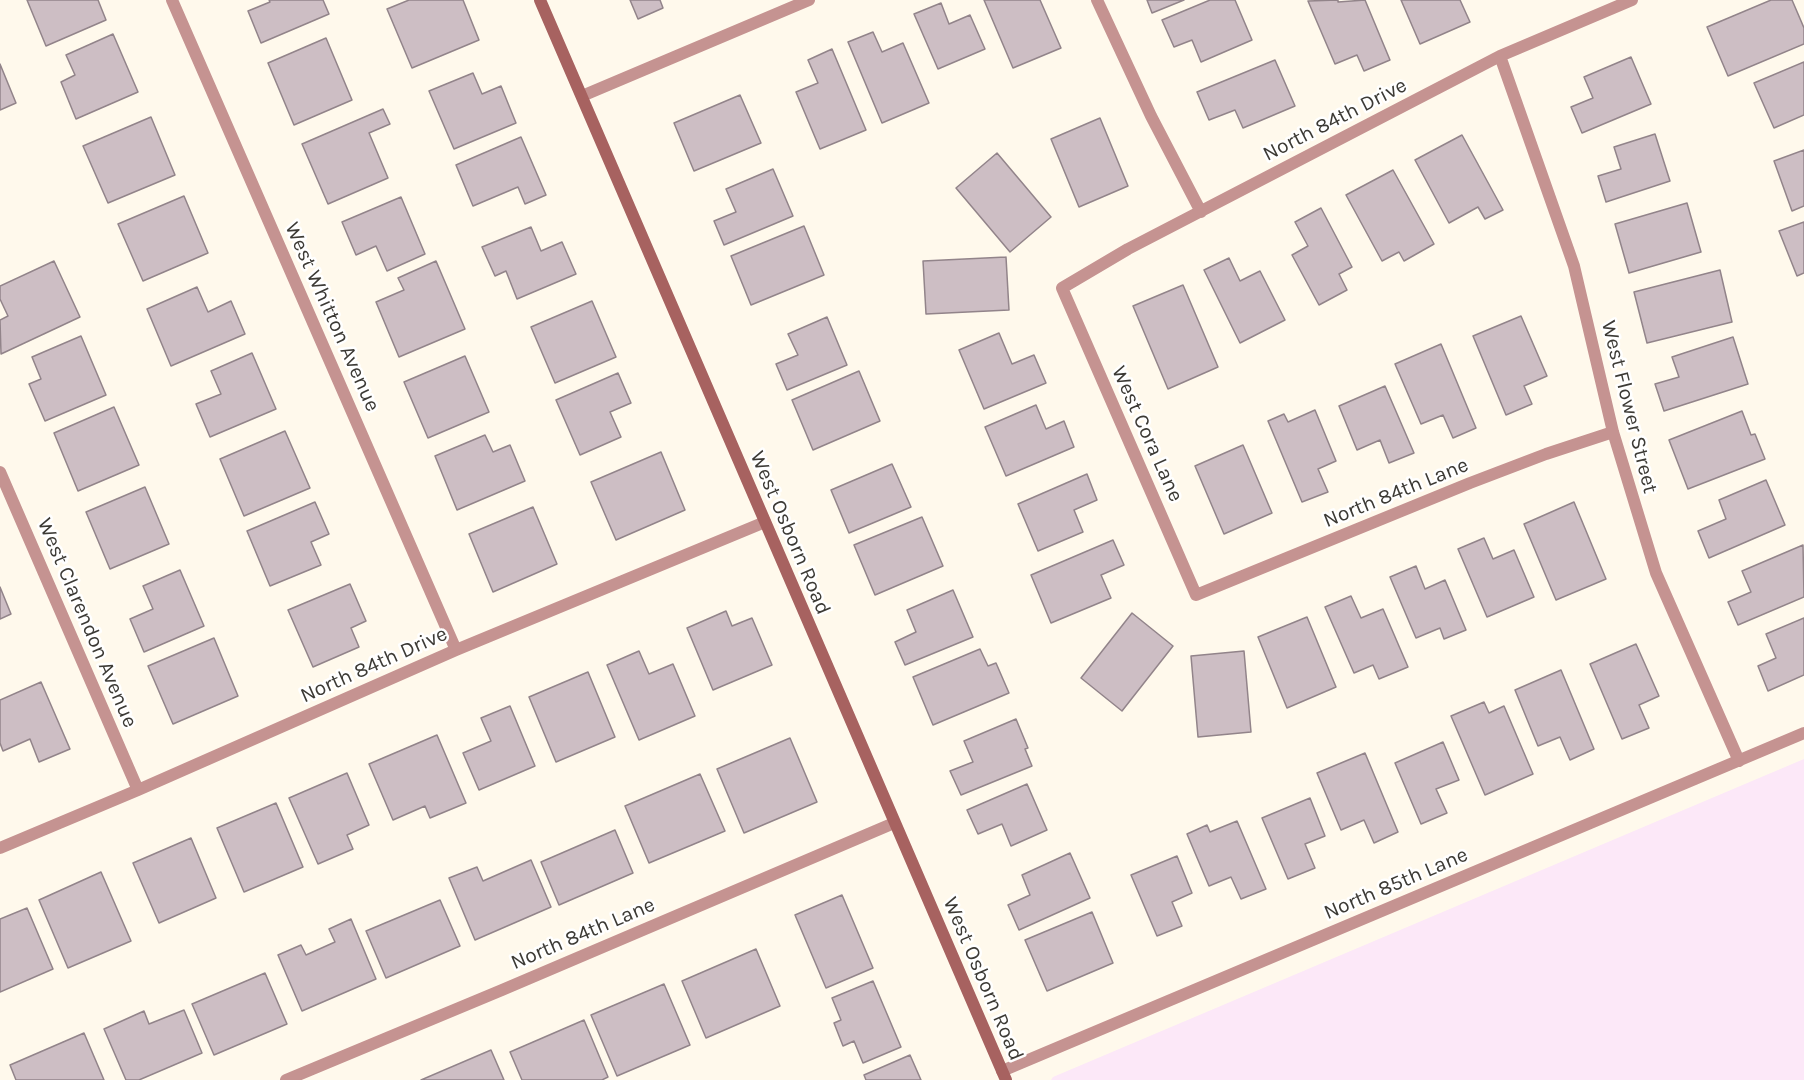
<!DOCTYPE html>
<style>
body{margin:0}
canvas{display:block;background:#fff9ec}
</style>
<canvas width="1804" height="1080"></canvas>
<script>
const c = document.querySelector('canvas').getContext('2d');
c.lineJoin = 'round';
function fill(path, color) {
  c.fillStyle = color;
  c.fill(path, 'evenodd');
}
function shape(rows) {
  const path = new Path2D();
  for (const r of rows) {
    path.moveTo(r[0], r[1]);
    for (let i = 2; i < r.length; i += 2) path.lineTo(r[i], r[i + 1]);
  }
  return path;
}
function stroke(path, color, width, dash) {
  c.strokeStyle = color;
  c.lineWidth = width;
  c.lineCap = dash ? 'butt' : 'round';
  c.setLineDash(dash || []);
  c.stroke(path);
}
function drawText(font, color, halo, rows, align = 'center') {
  c.font = font + ' Karla,sans-serif';
  c.lineWidth = 5;
  c.setLineDash([]);
  c.textBaseline = 'middle';
  c.strokeStyle = halo;
  c.fillStyle = color;
  for (const [text, x, y, turn = 0] of rows) {
    c.save();
    c.translate(x, y);
    c.rotate((+turn || 0) * Math.PI / 180);
    c.textAlign = isNaN(turn) ? turn : align;
    if (halo) c.strokeText(text, 0, 0);
    c.fillText(text, 0, 0);
    c.restore();
  }
}
fill(shape([
 [1804,759,1804,1080,1051,1080,1053,1077]
]), '#fce8f8');
const building = shape([
 [27,0,98,0,106,20,46,46,27,0],
 [269,0,323,0,329,14,261,43,248,11,270,2,269,0],
 [409,0,463,0,479,40,412,68,387,9,409,0],
 [630,0,660,0,663,8,638,19,630,0],
 [984,0,1040,0,1061,48,1013,68,984,0],
 [1147,0,1184,0,1152,13,1147,0],
 [1210,0,1235,0,1252,40,1201,62,1192,40,1174,47,1162,20,1210,0],
 [1338,0,1338,2,1365,0,1390,60,1364,71,1357,55,1335,64,1308,1,1338,0],
 [1401,0,1460,0,1470,22,1420,44,1401,0],
 [1771,0,1792,0,1804,28,1804,44,1728,76,1707,27,1771,0],
 [941,3,949,24,970,15,985,49,938,69,914,14,941,3],
 [873,32,882,52,903,43,929,103,882,123,848,42,873,32],
 [113,34,138,92,76,119,61,82,75,75,66,55,113,34],
 [326,38,352,100,294,125,268,63,326,38],
 [832,49,866,130,820,149,796,92,818,83,808,60,832,49],
 [1631,57,1651,104,1582,133,1571,107,1593,98,1584,77,1631,57],
 [1275,60,1295,106,1243,128,1235,110,1209,120,1197,92,1275,60],
 [1804,62,1804,115,1774,128,1754,83,1804,62],
 [0,64,16,103,0,110,0,64],
 [473,73,482,94,501,86,516,123,454,149,429,91,473,73],
 [740,95,761,143,694,171,674,123,740,95],
 [383,109,390,124,369,133,388,178,328,204,302,144,383,109],
 [151,117,175,175,108,203,83,146,151,117],
 [1100,118,1128,186,1079,207,1051,139,1100,118],
 [1655,134,1670,181,1606,202,1598,176,1621,169,1614,147,1655,134],
 [1462,135,1503,210,1485,219,1478,207,1449,223,1415,160,1462,135],
 [521,137,546,195,525,204,518,187,473,206,456,165,521,137],
 [1804,150,1804,206,1792,211,1774,161,1804,150],
 [997,153,1051,217,1010,252,956,188,997,153],
 [773,169,793,216,724,245,714,221,736,212,726,189,773,169],
 [1393,170,1434,244,1404,261,1399,252,1382,261,1346,195,1393,170],
 [184,196,208,253,143,281,118,224,184,196],
 [401,197,425,254,387,271,376,246,356,255,342,222,401,197],
 [1687,203,1701,252,1629,273,1615,224,1687,203],
 [1321,208,1352,267,1339,274,1347,290,1319,305,1292,255,1308,246,1295,222,1321,208],
 [1804,222,1804,273,1797,276,1779,231,1804,222],
 [804,226,824,275,751,305,731,256,804,226],
 [531,227,541,251,562,242,576,274,517,299,506,271,495,276,482,247,531,227],
 [1006,257,1009,310,926,314,923,261,1006,257],
 [1229,258,1240,281,1260,271,1285,320,1240,343,1204,270,1229,258],
 [54,261,80,317,1,354,0,320,8,316,0,299,0,286,54,261],
 [436,261,465,329,399,357,376,302,404,290,398,278,436,261],
 [1720,270,1732,322,1647,343,1634,292,1720,270],
 [1183,285,1218,367,1168,389,1133,306,1183,285],
 [197,287,208,312,231,301,245,334,171,366,147,309,197,287],
 [592,301,616,357,555,383,531,327,592,301],
 [1521,316,1547,376,1524,386,1532,404,1506,415,1473,336,1521,316],
 [827,317,847,365,787,390,776,364,798,355,788,334,827,317],
 [999,333,1012,364,1034,355,1046,383,984,409,959,350,999,333],
 [81,336,106,395,45,421,29,384,41,379,32,357,81,336],
 [1733,337,1748,384,1664,411,1655,384,1679,377,1672,357,1733,337],
 [1441,344,1476,428,1453,438,1443,415,1421,424,1395,364,1441,344],
 [252,353,276,409,210,437,196,404,221,394,211,371,252,353],
 [465,356,489,412,428,438,404,382,465,356],
 [859,371,880,421,813,450,792,400,859,371],
 [618,373,631,403,610,412,621,437,580,455,556,400,618,373],
 [1385,386,1414,453,1389,463,1380,440,1357,450,1339,406,1385,386],
 [1036,405,1046,429,1064,421,1074,447,1006,476,985,427,1036,405],
 [114,407,139,465,78,491,54,433,114,407],
 [1315,410,1336,461,1318,469,1328,492,1302,502,1268,421,1284,414,1288,422,1315,410],
 [1742,411,1751,435,1755,434,1765,459,1688,489,1669,440,1742,411],
 [285,431,310,488,244,516,220,459,285,431],
 [485,435,493,452,510,445,525,481,457,510,435,456,485,435],
 [1243,445,1272,513,1224,534,1195,466,1243,445],
 [661,452,685,510,616,540,591,482,661,452],
 [892,464,911,507,849,533,831,490,892,464],
 [1087,474,1097,500,1074,510,1083,532,1038,551,1018,504,1087,474],
 [1766,480,1785,525,1709,558,1698,531,1726,519,1719,500,1766,480],
 [145,487,169,544,110,569,86,512,145,487],
 [315,502,329,534,311,542,321,565,270,586,247,531,315,502],
 [1574,502,1606,579,1556,600,1524,524,1574,502],
 [533,507,557,564,493,592,469,534,533,507],
 [922,517,943,566,875,595,854,545,922,517],
 [1484,538,1493,559,1514,550,1534,597,1487,617,1458,549,1484,538],
 [1113,540,1124,565,1101,575,1111,598,1051,623,1031,575,1113,540],
 [1803,545,1804,597,1738,625,1728,602,1751,592,1742,571,1803,545],
 [1416,566,1425,589,1445,580,1466,630,1444,639,1440,628,1416,638,1390,577,1416,566],
 [180,570,204,626,144,652,130,619,153,609,143,586,180,570],
 [350,584,366,621,351,628,359,647,313,667,288,610,350,584],
 [0,587,11,614,0,619,0,587],
 [953,590,973,637,905,665,895,642,916,632,907,610,953,590],
 [1351,596,1361,618,1383,609,1408,667,1379,679,1373,665,1354,673,1325,607,1351,596],
 [726,611,732,626,752,618,772,665,713,690,687,628,726,611],
 [1132,613,1173,646,1122,711,1081,678,1132,613],
 [1307,617,1336,687,1287,708,1258,637,1307,617],
 [1804,618,1804,675,1768,691,1758,666,1776,658,1766,634,1804,618],
 [214,638,238,696,173,724,148,666,214,638],
 [1636,644,1659,696,1639,705,1649,728,1622,739,1590,664,1636,644],
 [980,649,988,666,996,663,1009,693,933,725,913,677,980,649],
 [639,651,649,674,673,664,695,716,639,740,607,665,639,651],
 [1244,651,1251,732,1198,737,1191,656,1244,651],
 [1561,670,1594,749,1570,760,1560,737,1538,746,1515,690,1561,670],
 [588,672,615,737,556,762,529,697,588,672],
 [41,682,70,749,39,762,30,739,3,751,0,743,0,700,41,682],
 [1484,702,1489,713,1504,706,1533,774,1485,795,1451,716,1484,702],
 [510,706,535,766,479,790,463,753,491,741,481,718,510,706],
 [1016,719,1028,748,1025,749,1032,766,961,795,950,771,973,762,964,741,1016,719],
 [437,735,466,803,430,818,425,806,393,820,369,764,437,735],
 [790,738,817,802,744,833,717,769,790,738],
 [1443,742,1459,780,1436,789,1447,813,1421,824,1395,763,1443,742],
 [1365,753,1398,832,1374,843,1364,820,1341,830,1317,773,1365,753],
 [347,773,369,825,347,835,353,849,318,864,289,798,347,773],
 [700,774,725,831,649,863,625,806,700,774],
 [1027,784,1047,830,1011,846,1002,824,978,834,967,810,1027,784],
 [1310,798,1325,836,1305,844,1315,868,1288,879,1262,818,1310,798],
 [276,803,303,867,244,892,217,828,276,803],
 [1237,821,1266,889,1241,899,1231,877,1209,886,1187,834,1207,825,1210,832,1237,821],
 [615,830,633,873,559,905,541,862,615,830],
 [191,838,216,898,159,923,133,863,191,838],
 [1070,853,1090,898,1019,930,1008,905,1030,895,1022,875,1070,853],
 [1177,856,1192,893,1172,902,1182,926,1157,936,1131,875,1177,856],
 [531,860,551,907,475,940,449,878,477,867,483,881,531,860],
 [101,872,131,941,68,968,39,900,101,872],
 [842,895,873,968,826,988,795,915,842,895],
 [440,900,460,946,386,978,366,931,440,900],
 [27,908,53,969,0,992,0,919,27,908],
 [1092,912,1113,963,1047,991,1025,940,1092,912],
 [351,919,376,979,302,1011,278,955,301,945,306,955,335,942,329,929,351,919],
 [756,949,780,1006,706,1038,682,981,756,949],
 [265,973,287,1024,214,1055,192,1004,265,973],
 [873,981,901,1047,863,1063,854,1041,843,1046,834,1023,841,1020,832,998,873,981],
 [664,984,690,1045,617,1076,591,1015,664,984],
 [184,1010,202,1053,139,1080,126,1080,104,1029,144,1011,149,1024,184,1010],
 [584,1020,608,1077,602,1080,522,1080,510,1052,584,1020],
 [84,1033,104,1080,16,1080,10,1065,84,1033],
 [491,1050,504,1080,421,1080,491,1050],
 [910,1055,921,1080,866,1080,864,1075,910,1055]
]);
fill(building, '#cdbec4');
stroke(building, '#92848a', 1.5);
stroke(shape([
 [172,0,456,650],
 [1097,0,1151,116,1201,212],
 [1500,56,1574,266,1613,432,1656,573,1739,761],
 [582,96,809,0],
 [1613,432,1546,454,1470,483,1196,595,1062,288,1128,249,1500,56,1632,0],
 [0,472,138,790],
 [0,848,138,790,456,650,765,522],
 [1002,1071,1804,733],
 [286,1080,502,990,894,823]
]), '#c59391', 12);
stroke(shape([
 [540,0,1006,1080]
]), '#a76260', 12);
drawText('21px', '#3c3a35', '#fff', [
 ["North 84th Drive",1335,120,-27],
 ["West Whitton Avenue",332,317,66],
 ["West Flower Street",1629,407,76],
 ["West Cora Lane",1147,434,66],
 ["North 84th Lane",1396,493,-22],
 ["West Osborn Road",790,533,67],
 ["West Clarendon Avenue",87,623,67],
 ["North 84th Drive",374,665,-24],
 ["North 85th Lane",1396,884,-23],
 ["North 84th Lane",583,934,-23],
 ["West Osborn Road",983,979,67]
]);
</script>
